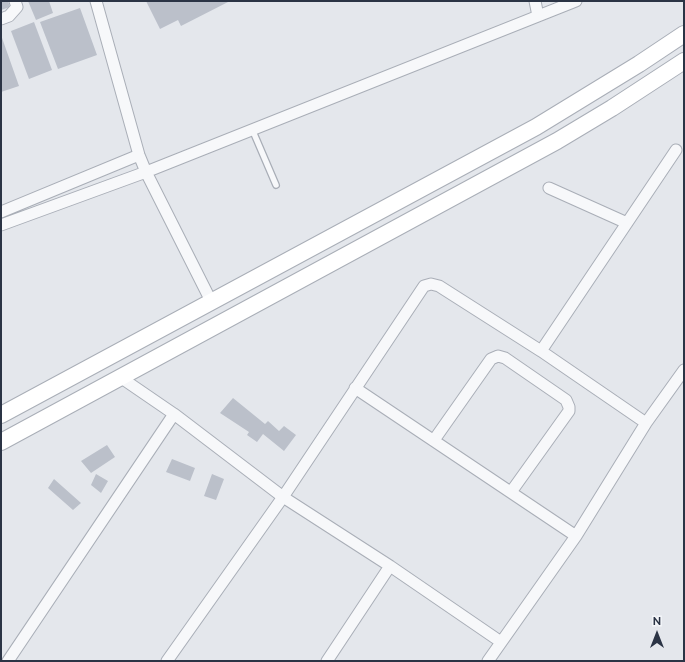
<!DOCTYPE html>
<style>
body{margin:0}
#map{position:relative;width:685px;height:662px;overflow:hidden;background:#e4e7ec;font-family:Raleway,sans-serif}
canvas{display:block}
.frame{position:absolute;inset:0;border:2px solid #2b3445;pointer-events:none}
.north{position:absolute;left:637px;top:614px;width:40px;height:40px;-webkit-text-stroke:3px #f4f6f9;paint-order:stroke;rotate:0deg;font-size:11px;font-weight:700;line-height:16px;text-align:center;color:#2b3445}
.north::after{content:'';display:block;margin:auto;width:14px;height:18px;background:#2b3445;clip-path:polygon(50% 0,100% 100%,50% 72%,0 100%)}
</style>
<div id="map">
<canvas width="685" height="662"></canvas>
<div class="frame"></div>
<div class="north">N</div>
</div>
<script>
const c = document.querySelector('canvas').getContext('2d');
c.lineJoin = 'round';
function fill(path, color) {
  c.fillStyle = color;
  c.fill(path, 'evenodd');
}
function shape(rows) {
  const path = new Path2D();
  for (const r of rows) {
    path.moveTo(r[0], r[1]);
    for (let i = 2; i < r.length; i += 2) path.lineTo(r[i], r[i + 1]);
  }
  return path;
}
function stroke(path, color, width, dash) {
  c.strokeStyle = color;
  c.lineWidth = width;
  c.lineCap = dash ? 'butt' : 'round';
  c.setLineDash(dash || []);
  c.stroke(path);
}
fill(shape([
 [1,1,8,1,10,7,1,10],
 [28,1,49,1,53,13,36,20],
 [146,1,230,1,181,26,178,20,160,29],
 [80,8,97,55,58,69,40,22],
 [34,22,52,70,29,79,11,31],
 [1,35,19,86,1,92],
 [233,398,265,424,268,421,279,431,284,426,296,435,284,451,263,434,257,442,247,435,249,432,220,413],
 [107,445,115,457,91,473,81,461],
 [172,459,195,468,190,481,166,472],
 [96,474,108,481,101,493,91,485],
 [212,474,224,479,216,500,204,496],
 [54,479,81,503,73,510,48,488]
]), '#bbc0ca');
const service = shape([
 [252,129,276,185]
]);
const minor = shape([
 [96,1,139,155,146,172,212,303],
 [535,1,538,16],
 [1,19,9,16,17,7,15,1],
 [549,188,627,223],
 [1,212,139,155],
 [1,225,146,172,576,1],
 [541,351,676,150],
 [120,377,174,414,283,497,390,566,501,642],
 [355,388,576,536],
 [434,440,491,359,498,356,505,358,566,400,569,407,569,411,511,492],
 [8,661,174,414],
 [167,661,283,497,424,286,431,284,439,286,541,351,646,423],
 [327,661,390,566],
 [488,661,576,536,646,423,684,370]
]);
const secondary = shape([
 [1,415,536,127,639,64,684,34],
 [1,442,557,141,612,108,684,61]
]);
stroke(service, '#a9aeb7', 8);
stroke(minor, '#a9aeb7', 13);
stroke(secondary, '#a9aeb7', 18);
stroke(service, '#f7f8fa', 5.5);
stroke(minor, '#f7f8fa', 11);
stroke(secondary, '#fff', 16);
</script>
